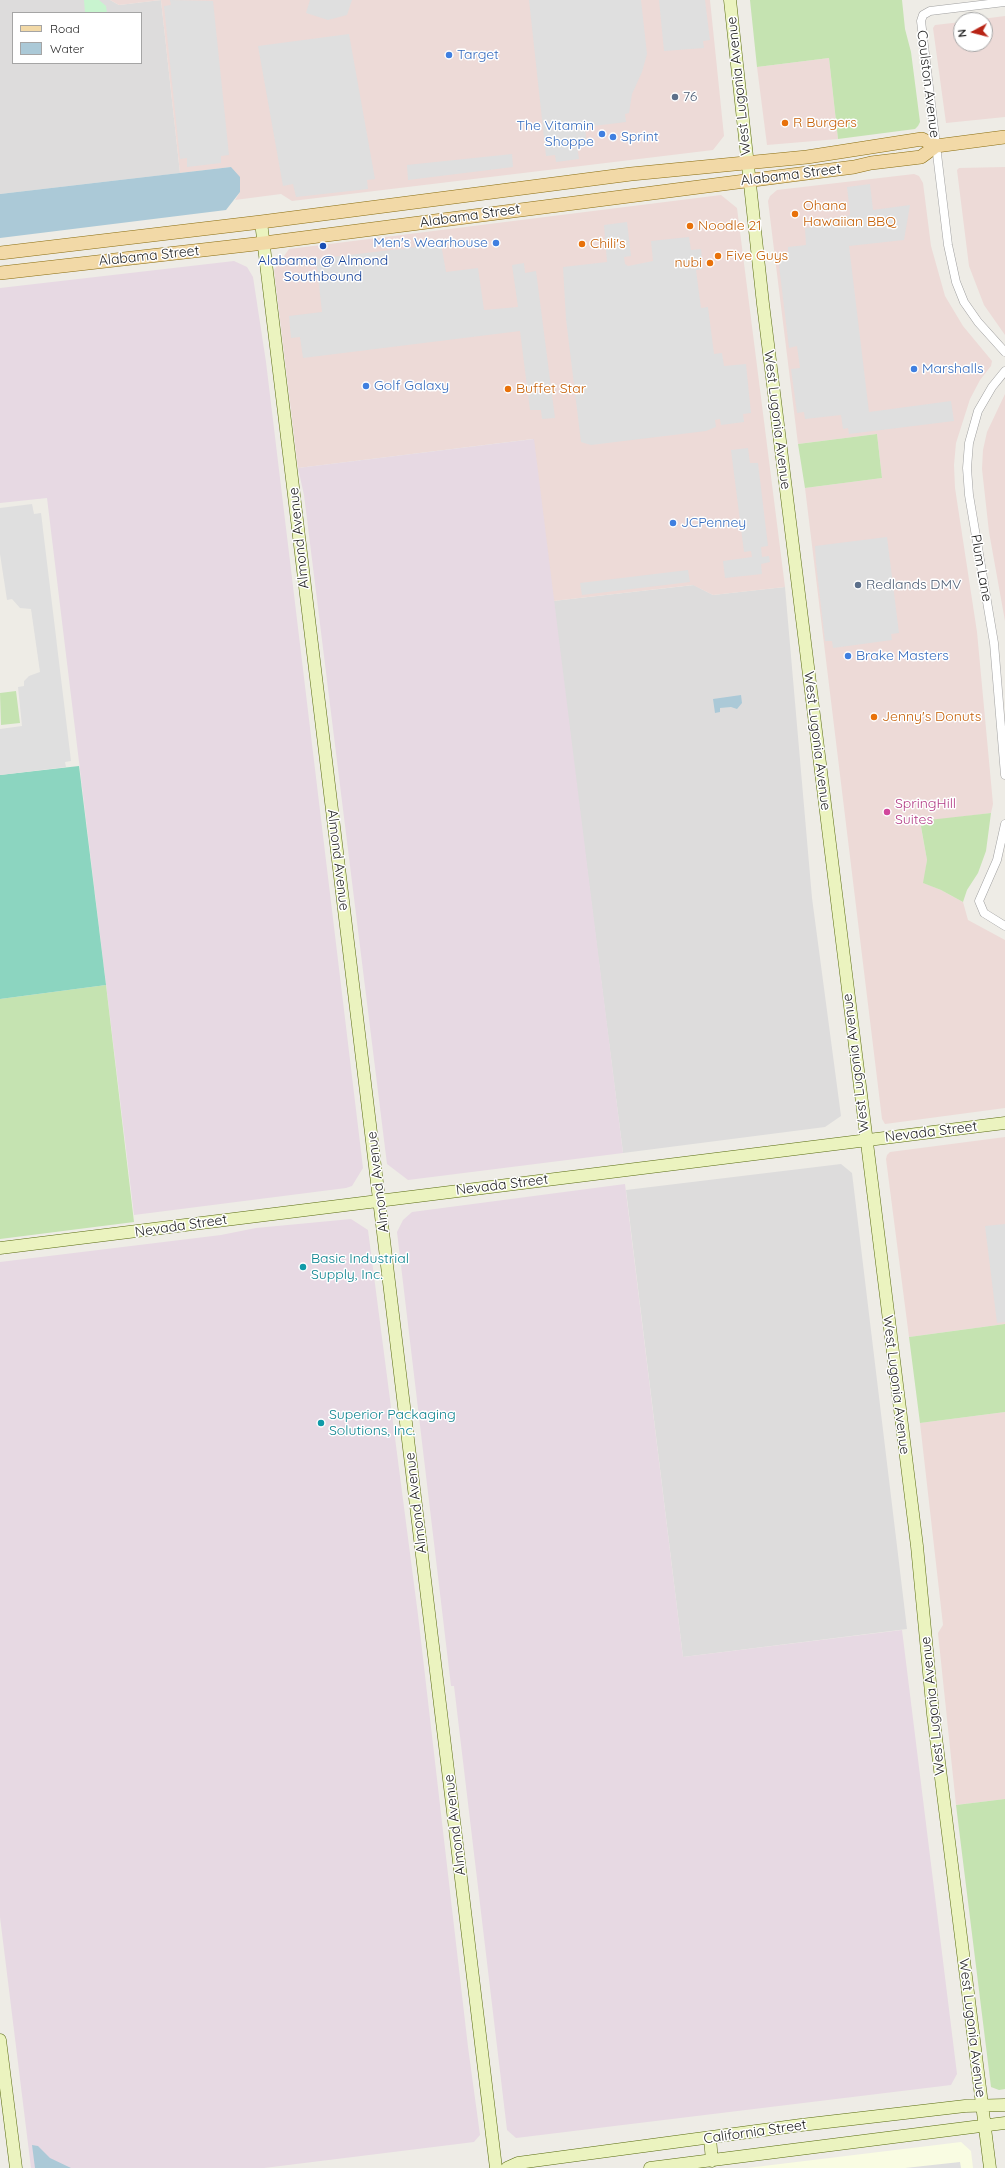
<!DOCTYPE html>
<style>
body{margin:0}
#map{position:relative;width:1005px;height:2168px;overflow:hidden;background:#eeece6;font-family:Quicksand,sans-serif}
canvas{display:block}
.legend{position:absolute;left:12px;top:12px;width:130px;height:52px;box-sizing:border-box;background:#fff;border:1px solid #a5a5a5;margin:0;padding:5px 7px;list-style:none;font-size:12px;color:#1f1f1f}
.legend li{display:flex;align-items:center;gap:8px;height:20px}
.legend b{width:20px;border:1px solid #a5a5a5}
.north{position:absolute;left:953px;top:12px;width:40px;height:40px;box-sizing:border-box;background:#fff;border:1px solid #a5a5a5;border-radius:50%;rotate:263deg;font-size:11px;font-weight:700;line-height:16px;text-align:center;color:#1f1f1f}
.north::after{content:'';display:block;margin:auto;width:14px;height:18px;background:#b82415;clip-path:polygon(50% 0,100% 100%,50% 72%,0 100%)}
</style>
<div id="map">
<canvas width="1005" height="2168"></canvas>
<ul class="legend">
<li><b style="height:5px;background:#f2d9a7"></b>Road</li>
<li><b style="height:11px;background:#abc9d7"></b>Water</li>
</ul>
<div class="north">N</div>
</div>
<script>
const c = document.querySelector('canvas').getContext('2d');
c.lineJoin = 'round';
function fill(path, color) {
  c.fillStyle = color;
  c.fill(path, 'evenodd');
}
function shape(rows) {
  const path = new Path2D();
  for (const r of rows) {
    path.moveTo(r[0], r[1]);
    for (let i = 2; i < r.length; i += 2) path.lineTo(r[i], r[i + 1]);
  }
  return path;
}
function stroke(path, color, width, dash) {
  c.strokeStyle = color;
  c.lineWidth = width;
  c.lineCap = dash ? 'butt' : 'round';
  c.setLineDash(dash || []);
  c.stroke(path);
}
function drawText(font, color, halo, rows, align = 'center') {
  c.font = font + ' Quicksand,sans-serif';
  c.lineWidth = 3;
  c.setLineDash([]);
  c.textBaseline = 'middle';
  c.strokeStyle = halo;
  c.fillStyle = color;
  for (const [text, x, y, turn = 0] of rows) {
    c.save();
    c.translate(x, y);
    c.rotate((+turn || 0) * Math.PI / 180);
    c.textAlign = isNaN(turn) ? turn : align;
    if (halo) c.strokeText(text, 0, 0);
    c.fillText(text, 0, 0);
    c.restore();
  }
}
fill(shape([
 [0,0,110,0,119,5,161,0,180,173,0,194],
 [13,13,141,13,141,63,13,63],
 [694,585,713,595,785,587,812,898,841,1116,825,1127,623,1153,553,601],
 [841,1164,852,1173,907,1629,683,1657,626,1190]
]), '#dddcdc');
fill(shape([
 [110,0,710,0,724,136,713,150,292,201,281,194,235,200,240,192,231,167,180,173,161,0,119,5],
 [1005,16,1005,117,946,123,933,28,935,25,961,22,961,44,985,44,985,20,974,20],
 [829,58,838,139,767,145,757,67],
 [1005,167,1005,335,984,305,969,266,957,170,959,168],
 [914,174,919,176,923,183,931,246,945,296,963,326,992,361,991,366,980,380,970,399,956,443,954,465,955,488,977,632,993,804,991,813,920,822,927,860,924,883,941,890,963,902,968,920,1005,940,1005,1108,885,1124,882,1119,805,488,882,478,877,434,798,444,768,201,770,196,777,190],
 [721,195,737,208,785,587,713,595,693,585,553,601,533,439,298,468,274,270,289,249],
 [1005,394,1005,621,989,532,982,469,983,450,987,432],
 [1005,1137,1005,1324,909,1337,886,1159,887,1155,890,1152],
 [1005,1412,1005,1799,956,1805,938,1633,943,1625,920,1423]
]), '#eddad7');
fill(shape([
 [234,261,247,267,253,277,266,362,363,1168,352,1186,346,1188,134,1215,47,498,0,503,0,288],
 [534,439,623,1153,408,1180,387,1164,304,495,298,468],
 [625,1184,683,1657,902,1630,957,2074,951,2085,516,2138,507,2130,454,1686,451,1686,397,1232,403,1220,412,1212],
 [351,1219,368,1230,418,1615,468,2047,480,2135,474,2142,264,2168,31,2168,0,1917,0,1262,221,1235,256,1228]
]), '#e7d9e3');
fill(shape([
 [961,2142,971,2151,973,2168,747,2168]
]), '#f9fce2');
fill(shape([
 [750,0,902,0,905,29,911,52,920,122,918,126,915,129,838,139,829,58,757,67],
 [877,434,882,478,805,488,798,444],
 [16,691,20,723,1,725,0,693],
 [991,813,986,851,978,873,967,890,963,902,941,890,923,883,927,860,920,821],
 [106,985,134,1222,0,1239,0,999],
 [1005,1324,1005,1412,920,1423,909,1337],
 [1005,1799,1005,2089,999,2090,991,2087,956,1805]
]), '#c5e3b1');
fill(shape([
 [84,0,99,0,106,6,107,13,85,13]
]), '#c8f4cf');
fill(shape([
 [79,766,106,985,0,999,0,775]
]), '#8cd5c0');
fill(shape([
 [170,0,213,1,229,155,221,156,221,163,187,167,187,158,180,159,164,6,171,5],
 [310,0,352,0,347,15,328,20,306,13],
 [529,0,641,0,647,54,642,72,632,94,629,113,625,114,626,122,585,127,587,145,577,146,579,159,556,162,555,155,546,156],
 [659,0,705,0,710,40,703,41,704,48,664,51],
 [349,34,375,179,367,180,368,189,296,197,293,184,283,186,258,46],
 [512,154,513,167,408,180,407,165],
 [870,184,873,210,910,205,904,240,849,246,869,412,951,401,954,421,849,434,848,428,843,429,841,415,805,419,804,412,797,413,791,369,800,368,797,346,789,348,778,257,788,256,788,247,806,245,805,228,811,227,811,221,849,216,850,213,847,187],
 [627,222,631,256,624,257,625,264,628,266,653,261,651,241,689,237,691,250,701,249,703,269,696,270,701,308,708,307,714,354,722,353,724,366,746,364,751,413,743,414,744,422,721,425,720,419,715,420,716,427,706,431,591,445,581,442,566,319,563,267,607,262,604,225],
 [441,244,446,272,478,268,484,310,518,307,512,265,524,263,525,273,536,271,555,418,542,419,541,410,530,410,520,331,303,358,300,337,291,338,289,316,322,312,316,259],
 [748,448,750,463,758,463,768,546,761,547,762,557,769,556,770,562,761,564,762,574,725,578,723,561,752,557,751,551,744,552,731,450],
 [32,504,34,514,41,513,71,761,65,762,66,767,0,775,0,729,22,726,18,687,24,686,24,681,29,676,40,672,31,609,20,608,12,599,7,600,0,554,0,508],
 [887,537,899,633,891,634,892,640,833,648,832,641,825,641,816,563,815,546],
 [688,570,690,582,582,595,580,583],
 [1005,1224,1005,1322,997,1323,985,1226],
 [960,2162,961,2168,905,2168]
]), '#dfdfdf');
fill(shape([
 [231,167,240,177,240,192,226,210,0,238,0,194],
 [741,695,742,703,737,709,731,707,720,708,720,712,715,713,713,699],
 [32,2145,38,2146,50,2158,71,2168,35,2168]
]), '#abc9d7');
const street = shape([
 [1005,2,930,11,923,15,921,21,948,245,956,282,964,302,978,322,1005,352],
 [1005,371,992,387,978,411,969,443,967,468,969,495,994,643,1005,775],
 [1005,824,997,860,979,901,984,913,1005,926]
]);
const secondary = shape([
 [730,0,763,304,917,1546,933,1714,990,2168],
 [261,222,496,2168],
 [0,1248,1005,1123],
 [0,2040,16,2168],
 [710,2138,712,2161],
 [507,2168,518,2163,801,2125,965,2106,1005,2105],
 [650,2168,1005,2123]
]);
const primary = shape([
 [0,253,261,222,631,174,807,157,922,139,936,146],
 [0,273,264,243,854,167,871,163,921,157,936,146,1005,137]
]);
stroke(street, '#a0a0a0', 9);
stroke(secondary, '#596b10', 13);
stroke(primary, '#8a6d10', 14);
stroke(street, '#fff', 8);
stroke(secondary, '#ebf3bf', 12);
stroke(primary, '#f2d9a7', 13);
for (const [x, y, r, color] of [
 [449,55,4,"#3f7fe0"],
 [675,97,4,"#5c6f8a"],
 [785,123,4,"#e8710a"],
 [602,134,4,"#3f7fe0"],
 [613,137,4,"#3f7fe0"],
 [795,214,4,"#e8710a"],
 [690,226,4,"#e8710a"],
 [496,243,4,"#3f7fe0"],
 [582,244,4,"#e8710a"],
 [323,246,4,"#1a4fb4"],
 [718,256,4,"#e8710a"],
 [710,263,4,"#e8710a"],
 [914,369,4,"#3f7fe0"],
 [366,386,4,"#3f7fe0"],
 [508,389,4,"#e8710a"],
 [673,523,4,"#3f7fe0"],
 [858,585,4,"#5c6f8a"],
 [848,656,4,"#3f7fe0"],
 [874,717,4,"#e8710a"],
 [887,812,4,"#d1479c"],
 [303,1267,4,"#0f9aa8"],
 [321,1423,4,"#0f9aa8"]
]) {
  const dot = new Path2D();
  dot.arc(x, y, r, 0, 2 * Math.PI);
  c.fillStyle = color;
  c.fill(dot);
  stroke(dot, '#fff', 1.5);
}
drawText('14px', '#366cbe', '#fff', [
 ["Target",457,55],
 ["The Vitamin",594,126,"right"],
 ["Shoppe",594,142,"right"],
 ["Sprint",621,137],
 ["Men's Wearhouse",488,243,"right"],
 ["Marshalls",922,369],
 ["Golf Galaxy",374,386],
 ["JCPenney",681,523],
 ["Brake Masters",856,656]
], 'left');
drawText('14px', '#1f1f1f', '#fff', [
 ["Coulston Avenue",928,84,83],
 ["West Lugonia Avenue",739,86,-96],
 ["Alabama Street",791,175,-7],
 ["Alabama Street",470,216,-8],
 ["Alabama Street",149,256,-6],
 ["West Lugonia Avenue",777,420,83],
 ["Almond Avenue",299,538,-96],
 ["Plum Lane",981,568,80],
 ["West Lugonia Avenue",817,741,83],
 ["Almond Avenue",338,860,83],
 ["West Lugonia Avenue",856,1063,-97],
 ["Nevada Street",931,1132,-7],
 ["Almond Avenue",378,1182,-97],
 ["Nevada Street",502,1185,-7],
 ["Nevada Street",181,1226,-8],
 ["West Lugonia Avenue",896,1385,83],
 ["Almond Avenue",416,1503,-97],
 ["West Lugonia Avenue",933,1706,-96],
 ["Almond Avenue",455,1825,-97],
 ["West Lugonia Avenue",972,2028,83],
 ["California Street",755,2132,-8]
]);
drawText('14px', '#4e5e75', '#fff', [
 ["76",683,97],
 ["Redlands DMV",866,585]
], 'left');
drawText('14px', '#c56008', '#fff', [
 ["R Burgers",793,123],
 ["Ohana",803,206],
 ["Hawaiian BBQ",803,222],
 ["Noodle 21",698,226],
 ["Chili's",590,244],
 ["Five Guys",726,256],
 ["nubi",702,263,"right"],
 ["Buffet Star",516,389],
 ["Jenny's Donuts",882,717]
], 'left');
drawText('14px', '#164399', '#fff', [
 ["Alabama @ Almond",323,261],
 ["Southbound",323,277]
]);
drawText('14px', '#b23c85', '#fff', [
 ["SpringHill",895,804],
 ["Suites",895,820]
], 'left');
drawText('14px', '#0d838f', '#fff', [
 ["Basic Industrial",311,1259],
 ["Supply, Inc.",311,1275],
 ["Superior Packaging",329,1415],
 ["Solutions, Inc.",329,1431]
], 'left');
</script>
